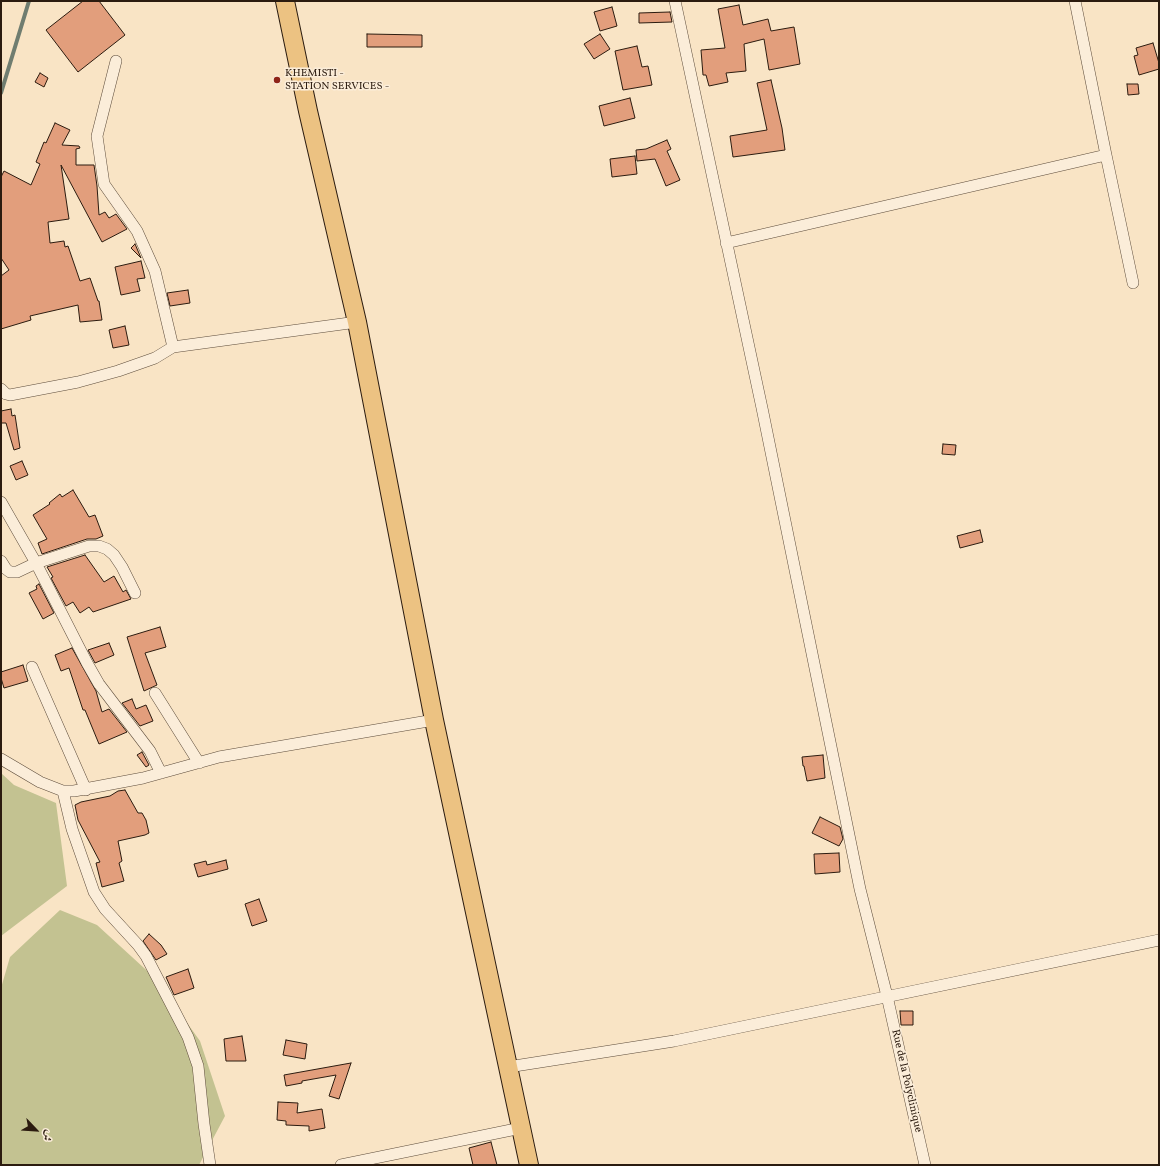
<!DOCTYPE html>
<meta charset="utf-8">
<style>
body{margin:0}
#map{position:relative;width:1160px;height:1166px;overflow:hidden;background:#f9e4c5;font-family:Vollkorn,Amiri,serif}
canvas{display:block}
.frame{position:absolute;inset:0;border:2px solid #2b1b0f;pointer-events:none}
.north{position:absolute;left:16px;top:1110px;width:40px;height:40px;-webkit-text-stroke:3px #fbedd9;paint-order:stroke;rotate:115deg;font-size:11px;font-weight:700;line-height:16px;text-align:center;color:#2b1b0f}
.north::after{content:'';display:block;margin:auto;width:14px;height:18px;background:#2b1b0f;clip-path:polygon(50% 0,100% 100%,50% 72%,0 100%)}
</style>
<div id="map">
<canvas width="1160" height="1166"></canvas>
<div class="frame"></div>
<div class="north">ش</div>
</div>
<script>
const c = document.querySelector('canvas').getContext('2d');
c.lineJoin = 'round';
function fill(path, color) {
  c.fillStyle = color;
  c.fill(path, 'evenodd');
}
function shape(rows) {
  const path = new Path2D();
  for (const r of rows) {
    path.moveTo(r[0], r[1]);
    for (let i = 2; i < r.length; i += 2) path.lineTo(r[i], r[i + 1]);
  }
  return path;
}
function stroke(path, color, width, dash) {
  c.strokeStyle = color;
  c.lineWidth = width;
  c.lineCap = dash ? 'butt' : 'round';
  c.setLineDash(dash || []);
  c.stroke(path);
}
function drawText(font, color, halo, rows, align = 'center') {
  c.font = font + ' Vollkorn,serif';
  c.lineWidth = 3;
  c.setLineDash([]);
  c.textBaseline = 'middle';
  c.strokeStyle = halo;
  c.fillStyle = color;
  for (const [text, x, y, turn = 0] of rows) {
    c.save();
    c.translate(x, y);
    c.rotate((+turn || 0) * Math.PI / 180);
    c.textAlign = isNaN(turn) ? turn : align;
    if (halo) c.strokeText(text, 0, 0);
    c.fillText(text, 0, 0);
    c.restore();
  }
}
fill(shape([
 [1,773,14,785,56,803,67,886,1,936],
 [60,910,97,925,155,978,200,1041,225,1116,199,1165,1,1165,1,988,10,957]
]), '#c3c291');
stroke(shape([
 [1,93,29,1]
]), '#707d70', 4);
const building = shape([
 [83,1,99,1,125,35,78,72,46,30,83,1],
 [739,5,743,25,768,19,771,31,794,27,800,64,769,70,764,39,744,44,746,71,726,73,728,82,709,86,706,75,703,75,701,50,725,48,718,9,739,5],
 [612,7,617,26,600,31,594,12,612,7],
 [670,12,672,22,639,23,639,13,670,12],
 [367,34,422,35,422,47,367,47,367,34],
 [600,34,610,49,594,59,584,44,600,34],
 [1153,43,1159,63,1159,69,1139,75,1134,56,1138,55,1136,48,1153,43],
 [637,46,642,67,648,66,652,85,623,90,615,51,637,46],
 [40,73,48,78,44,87,35,82,40,73],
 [771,80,782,128,785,150,733,157,730,136,767,130,757,83,771,80],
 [1127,84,1138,84,1139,94,1128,95,1127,84],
 [630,98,635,118,604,126,599,106,630,98],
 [55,123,70,130,62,145,79,146,80,148,76,149,76,165,94,165,97,186,99,215,105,212,109,218,116,214,127,229,102,242,61,165,69,219,48,222,50,243,64,241,65,247,68,246,80,281,90,278,98,301,99,301,102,320,80,322,78,305,30,316,31,320,1,329,1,276,9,270,1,258,1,177,4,171,31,185,40,164,36,162,44,142,46,143,55,123],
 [667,140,671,149,667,151,680,180,666,186,655,159,637,161,636,150,646,149,667,140],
 [635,156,637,174,612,177,610,159,635,156],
 [135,244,141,258,131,248,135,244],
 [141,261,145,278,137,279,140,291,121,295,115,267,141,261],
 [188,290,190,303,170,306,167,293,188,290],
 [125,326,129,345,113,348,109,330,125,326],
 [11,409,12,416,15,415,20,448,14,450,6,423,1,423,1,411,11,409],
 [943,444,956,445,955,455,942,454,943,444],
 [22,461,28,475,16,480,10,466,22,461],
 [73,490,89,517,95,515,103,536,96,539,87,539,42,554,38,543,47,539,33,515,50,504,49,503,60,494,62,497,73,490],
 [980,530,983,542,960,548,957,536,980,530],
 [85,555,104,582,114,576,123,592,126,590,131,599,93,612,89,607,80,613,73,602,66,606,51,578,53,577,47,567,85,555],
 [39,584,54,613,43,619,29,593,37,589,36,586,39,584],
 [160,627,166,647,145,653,157,685,144,691,127,637,160,627],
 [109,643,114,655,95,663,88,650,109,643],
 [72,648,96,691,102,712,109,709,127,732,99,744,85,710,83,710,69,668,61,671,55,655,72,648],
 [23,665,28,681,4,688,1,678,1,672,23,665],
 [132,699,136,709,146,705,153,721,140,726,122,703,132,699],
 [142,752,149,765,146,767,137,755,142,752],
 [823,755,825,778,807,781,804,766,803,766,802,757,823,755],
 [125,790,138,813,142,813,146,820,149,833,145,835,118,841,122,861,119,863,124,881,102,887,96,863,100,862,78,820,75,805,81,802,110,796,118,791,125,790],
 [820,817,840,827,843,839,839,846,812,833,820,817],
 [839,853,840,872,815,874,814,854,839,853],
 [226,860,228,869,198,877,194,864,206,861,207,865,226,860],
 [259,899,267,921,252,926,245,904,259,899],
 [149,934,161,945,167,954,156,960,143,941,149,934],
 [188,969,194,988,174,995,166,977,188,969],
 [900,1011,913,1011,913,1025,901,1025,900,1011],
 [242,1036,246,1061,226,1061,224,1039,242,1036],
 [286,1040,307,1044,305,1059,283,1055,286,1040],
 [351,1063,339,1099,329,1096,336,1075,302,1081,302,1083,286,1086,284,1075,351,1063],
 [278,1102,298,1103,297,1113,322,1109,325,1128,309,1131,309,1126,286,1125,286,1121,277,1120,278,1102],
 [491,1142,497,1165,473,1165,469,1148,491,1142]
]);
fill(building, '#e29e7c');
stroke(building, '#2b1b0f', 1);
const street = shape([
 [675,1,762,408,860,889,887,996,925,1165],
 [116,61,97,136,104,184,137,231,155,271,173,347,357,322],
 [1106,155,1133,283],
 [726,243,1106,155,1075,1],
 [1,389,6,394,10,395,78,382,118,371,155,358,173,347],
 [1,502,36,563,87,663,99,684,150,751,161,773],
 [1,561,6,569,10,572,17,572,36,563,89,546,99,546,107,549,114,555,122,567,135,593],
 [32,667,86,790],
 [155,693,199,763],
 [1,759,40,782,63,791,74,791,143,778,219,757,434,720],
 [63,791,72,829,94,892,105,909,138,945,146,956,188,1037,198,1066,204,1124,210,1165],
 [508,1067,674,1041,1159,940],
 [341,1165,521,1128]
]);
const primary = shape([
 [285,1,308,111,357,322,434,720,529,1165]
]);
stroke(street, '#5e4d3c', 12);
stroke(primary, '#2b1b0f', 20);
stroke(street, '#fbedd9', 11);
stroke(primary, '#ecc282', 18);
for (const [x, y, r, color] of [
 [277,80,4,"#8f2418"]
]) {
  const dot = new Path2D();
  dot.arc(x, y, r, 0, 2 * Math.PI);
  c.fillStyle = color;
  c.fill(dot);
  stroke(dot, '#fbedd9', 1.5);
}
drawText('11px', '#2b1b0f', '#fbedd9', [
 ["KHEMISTI -",285,74],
 ["STATION SERVICES -",285,87]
], 'left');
drawText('11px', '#2b1b0f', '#fbedd9', [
 ["Rue de la Polyclinique",906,1081,77]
]);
</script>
